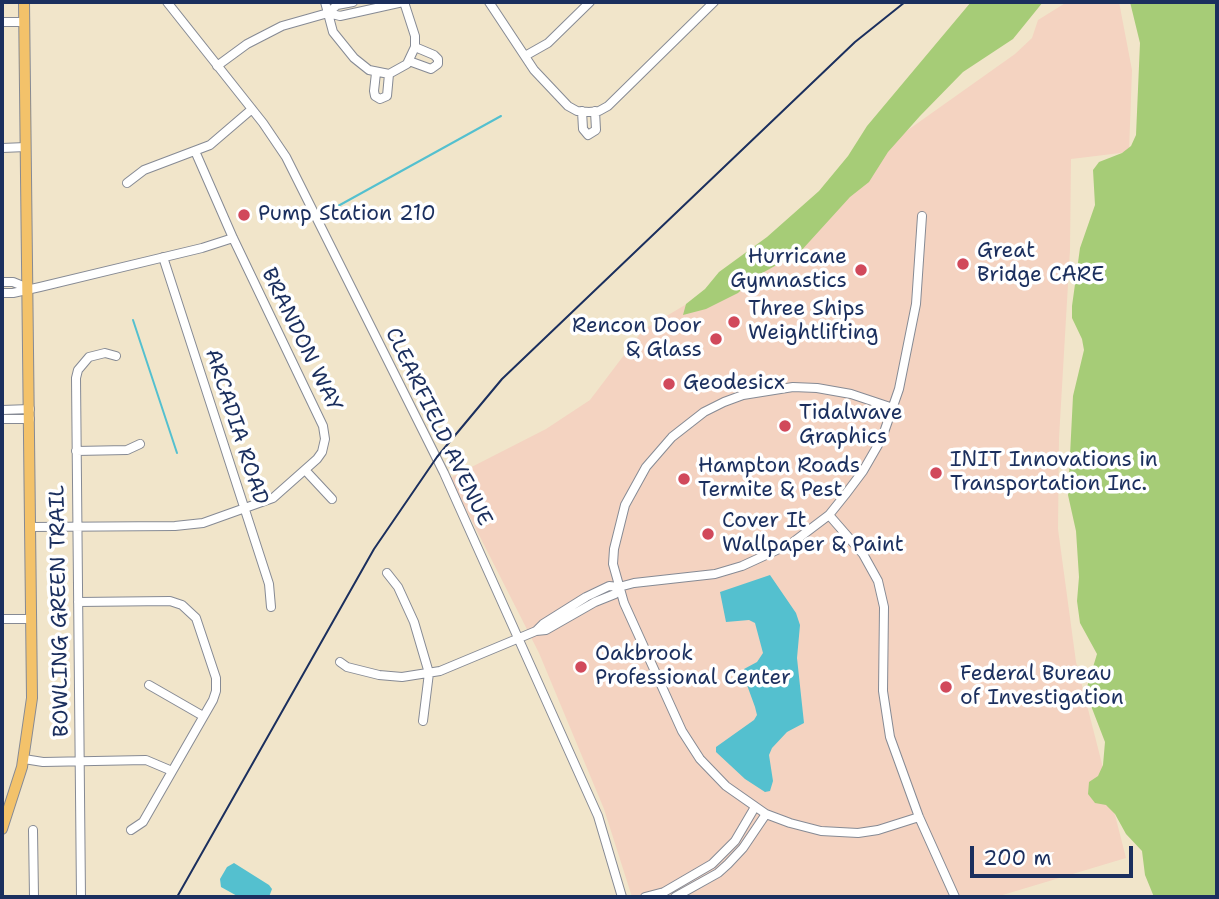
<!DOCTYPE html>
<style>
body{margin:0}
#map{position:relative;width:1219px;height:899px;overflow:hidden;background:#f1e5ca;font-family:"Shantell Sans",sans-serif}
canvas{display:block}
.frame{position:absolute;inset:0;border:4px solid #1b2f5e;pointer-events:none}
.scale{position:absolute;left:970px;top:846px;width:163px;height:32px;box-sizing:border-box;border:4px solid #1b2f5e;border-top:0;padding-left:9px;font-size:21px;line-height:24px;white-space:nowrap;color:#1b2f5e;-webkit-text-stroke:5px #fff;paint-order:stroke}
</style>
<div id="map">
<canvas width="1219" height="899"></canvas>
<div class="frame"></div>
<div class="scale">200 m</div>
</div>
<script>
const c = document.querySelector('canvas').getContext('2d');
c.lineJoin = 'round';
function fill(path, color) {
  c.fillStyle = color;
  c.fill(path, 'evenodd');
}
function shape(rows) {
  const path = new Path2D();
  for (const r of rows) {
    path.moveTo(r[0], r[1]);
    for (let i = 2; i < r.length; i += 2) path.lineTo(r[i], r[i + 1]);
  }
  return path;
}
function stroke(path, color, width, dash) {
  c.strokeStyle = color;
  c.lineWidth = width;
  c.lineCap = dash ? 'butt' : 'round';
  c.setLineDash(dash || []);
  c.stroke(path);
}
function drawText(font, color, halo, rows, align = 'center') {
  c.font = font + ' "Shantell Sans",sans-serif';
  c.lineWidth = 7;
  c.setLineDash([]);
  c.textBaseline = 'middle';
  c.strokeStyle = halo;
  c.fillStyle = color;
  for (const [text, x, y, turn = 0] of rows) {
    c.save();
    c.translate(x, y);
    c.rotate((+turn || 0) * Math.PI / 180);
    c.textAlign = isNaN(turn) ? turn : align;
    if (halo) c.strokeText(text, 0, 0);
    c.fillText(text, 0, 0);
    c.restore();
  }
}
fill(shape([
 [1067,2,1119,2,1132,70,1129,152,1071,159,1070,250,1059,438,1058,529,1076,662,1126,858,996,897,632,897,604,809,539,653,450,478,546,429,590,400,643,330,806,233,898,137,1015,54,1032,38,1038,20]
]), '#f4d3c1');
fill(shape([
 [971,2,1043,2,1013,39,963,72,920,116,888,152,869,182,850,197,800,252,755,277,738,293,706,309,683,315,686,304,705,289,719,272,767,237,819,191,848,156,867,126],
 [1130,2,1217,2,1217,897,1154,897,1145,875,1142,851,1126,834,1115,814,1106,805,1095,803,1088,794,1089,782,1098,776,1103,765,1105,742,1088,698,1087,687,1097,654,1080,623,1077,601,1079,577,1076,531,1068,495,1073,396,1084,350,1082,339,1072,318,1072,306,1080,248,1095,205,1093,170,1099,162,1122,153,1131,146,1136,135,1140,43]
]), '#a6cc77');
fill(shape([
 [770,575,796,613,800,625,797,658,804,723,787,732,772,748,769,755,773,781,770,791,765,792,745,779,716,752,716,747,754,720,757,715,755,707,743,674,744,669,757,662,763,653,755,623,749,620,726,622,720,592],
 [234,863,269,885,272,889,269,897,239,897,221,887,220,879,227,867]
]), '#54c0cf');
stroke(shape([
 [329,211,501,116],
 [133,320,177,453]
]), '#54c0cf', 2);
const minor = shape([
 [167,2,263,123,286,157,444,473,598,816,622,897],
 [325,2,333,32,354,58,369,70,389,74,407,64,415,47,415,36,404,2],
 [489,2,534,70,568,106,577,111,589,112,599,111,608,106,714,2],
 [328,13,337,5,353,2],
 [2,22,25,22],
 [525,56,548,43,590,2],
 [409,61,431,69,438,64,438,59,434,55,415,47],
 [217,66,247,44,282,26,328,13,340,16,403,2],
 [376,73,374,91,375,96,380,99,387,96,389,74],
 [582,111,583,129,588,135,596,130,595,111],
 [2,148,26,147],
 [127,183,144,170,210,145,252,109],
 [163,257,269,584,271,607],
 [2,282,13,282,28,288],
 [2,293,13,293,40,287,202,248,233,238],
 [893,408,851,394,817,388,793,387,743,395,724,402,704,412,672,437,646,467,625,505,614,549,613,564,624,603,682,731,700,759,726,786,766,814,790,823,821,831,858,833,878,830,919,817],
 [2,410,30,409],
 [2,419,30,419],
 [76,451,127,450,140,444],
 [305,470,332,499],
 [829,515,863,554,878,581,884,607,883,691,890,737,919,817,955,897],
 [31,527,175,526,203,523,273,498,317,459,322,452,325,439,323,426,233,238,195,151],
 [387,573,398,587,414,622,429,673,423,721],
 [619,587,634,583,715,574,742,566,792,543,829,515,845,495,863,471,882,438,899,389,916,304,922,216],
 [78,602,170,601,182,605,196,618,216,678,216,691,213,700,143,822,131,830],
 [2,619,32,619],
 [340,662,347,667,379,675,402,677,440,671,536,631,546,630,595,602,615,594,619,587,609,586,586,597,543,624,536,631],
 [149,685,203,716],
 [24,759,43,762,146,760,172,771],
 [33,830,34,897],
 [81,897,76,378,78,370,89,357,105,353,116,356],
 [645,897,664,892,712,864,735,841,755,807],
 [675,897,718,873,728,864,743,848,766,814]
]);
const major = shape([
 [2,829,22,767,32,698,24,2]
]);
stroke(minor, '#868a94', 10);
stroke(major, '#868a94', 12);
stroke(minor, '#fff', 8);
stroke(major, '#f3c26a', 10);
stroke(shape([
 [177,897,374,549,437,457,502,379,855,42,905,2]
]), '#1b2f5e', 2);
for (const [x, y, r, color] of [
 [244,215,7,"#d1495b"],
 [963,264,7,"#d1495b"],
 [861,270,7,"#d1495b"],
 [734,322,7,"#d1495b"],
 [716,339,7,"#d1495b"],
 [669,384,7,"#d1495b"],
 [785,426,7,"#d1495b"],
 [936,473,7,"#d1495b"],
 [684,479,7,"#d1495b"],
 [708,534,7,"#d1495b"],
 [581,667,7,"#d1495b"],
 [946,687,7,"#d1495b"]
]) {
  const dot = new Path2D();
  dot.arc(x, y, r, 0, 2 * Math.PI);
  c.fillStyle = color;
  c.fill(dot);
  stroke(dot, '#fff', 2.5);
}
drawText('21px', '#1b2f5e', '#fff', [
 ["Pump Station 210",258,215],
 ["Great",977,252],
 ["Bridge CARE",977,276],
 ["Hurricane",847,258,"right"],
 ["Gymnastics",847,282,"right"],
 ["Three Ships",748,310],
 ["Weightlifting",748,334],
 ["Rencon Door",702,327,"right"],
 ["& Glass",702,351,"right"],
 ["Geodesicx",683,384],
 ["Tidalwave",799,414],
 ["Graphics",799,438],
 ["INIT Innovations in",950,461],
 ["Transportation Inc.",950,485],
 ["Hampton Roads",698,467],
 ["Termite & Pest",698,491],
 ["Cover It",722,522],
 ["Wallpaper & Paint",722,546],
 ["Oakbrook",595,655],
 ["Professional Center",595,679],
 ["Federal Bureau",960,675],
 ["of Investigation",960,699]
], 'left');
drawText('21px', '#1b2f5e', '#fff', [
 ["BRANDON WAY",301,340,64],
 ["ARCADIA ROAD",236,427,72],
 ["CLEARFIELD AVENUE",438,427,64],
 ["BOWLING GREEN TRAIL",60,611,-91]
]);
</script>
